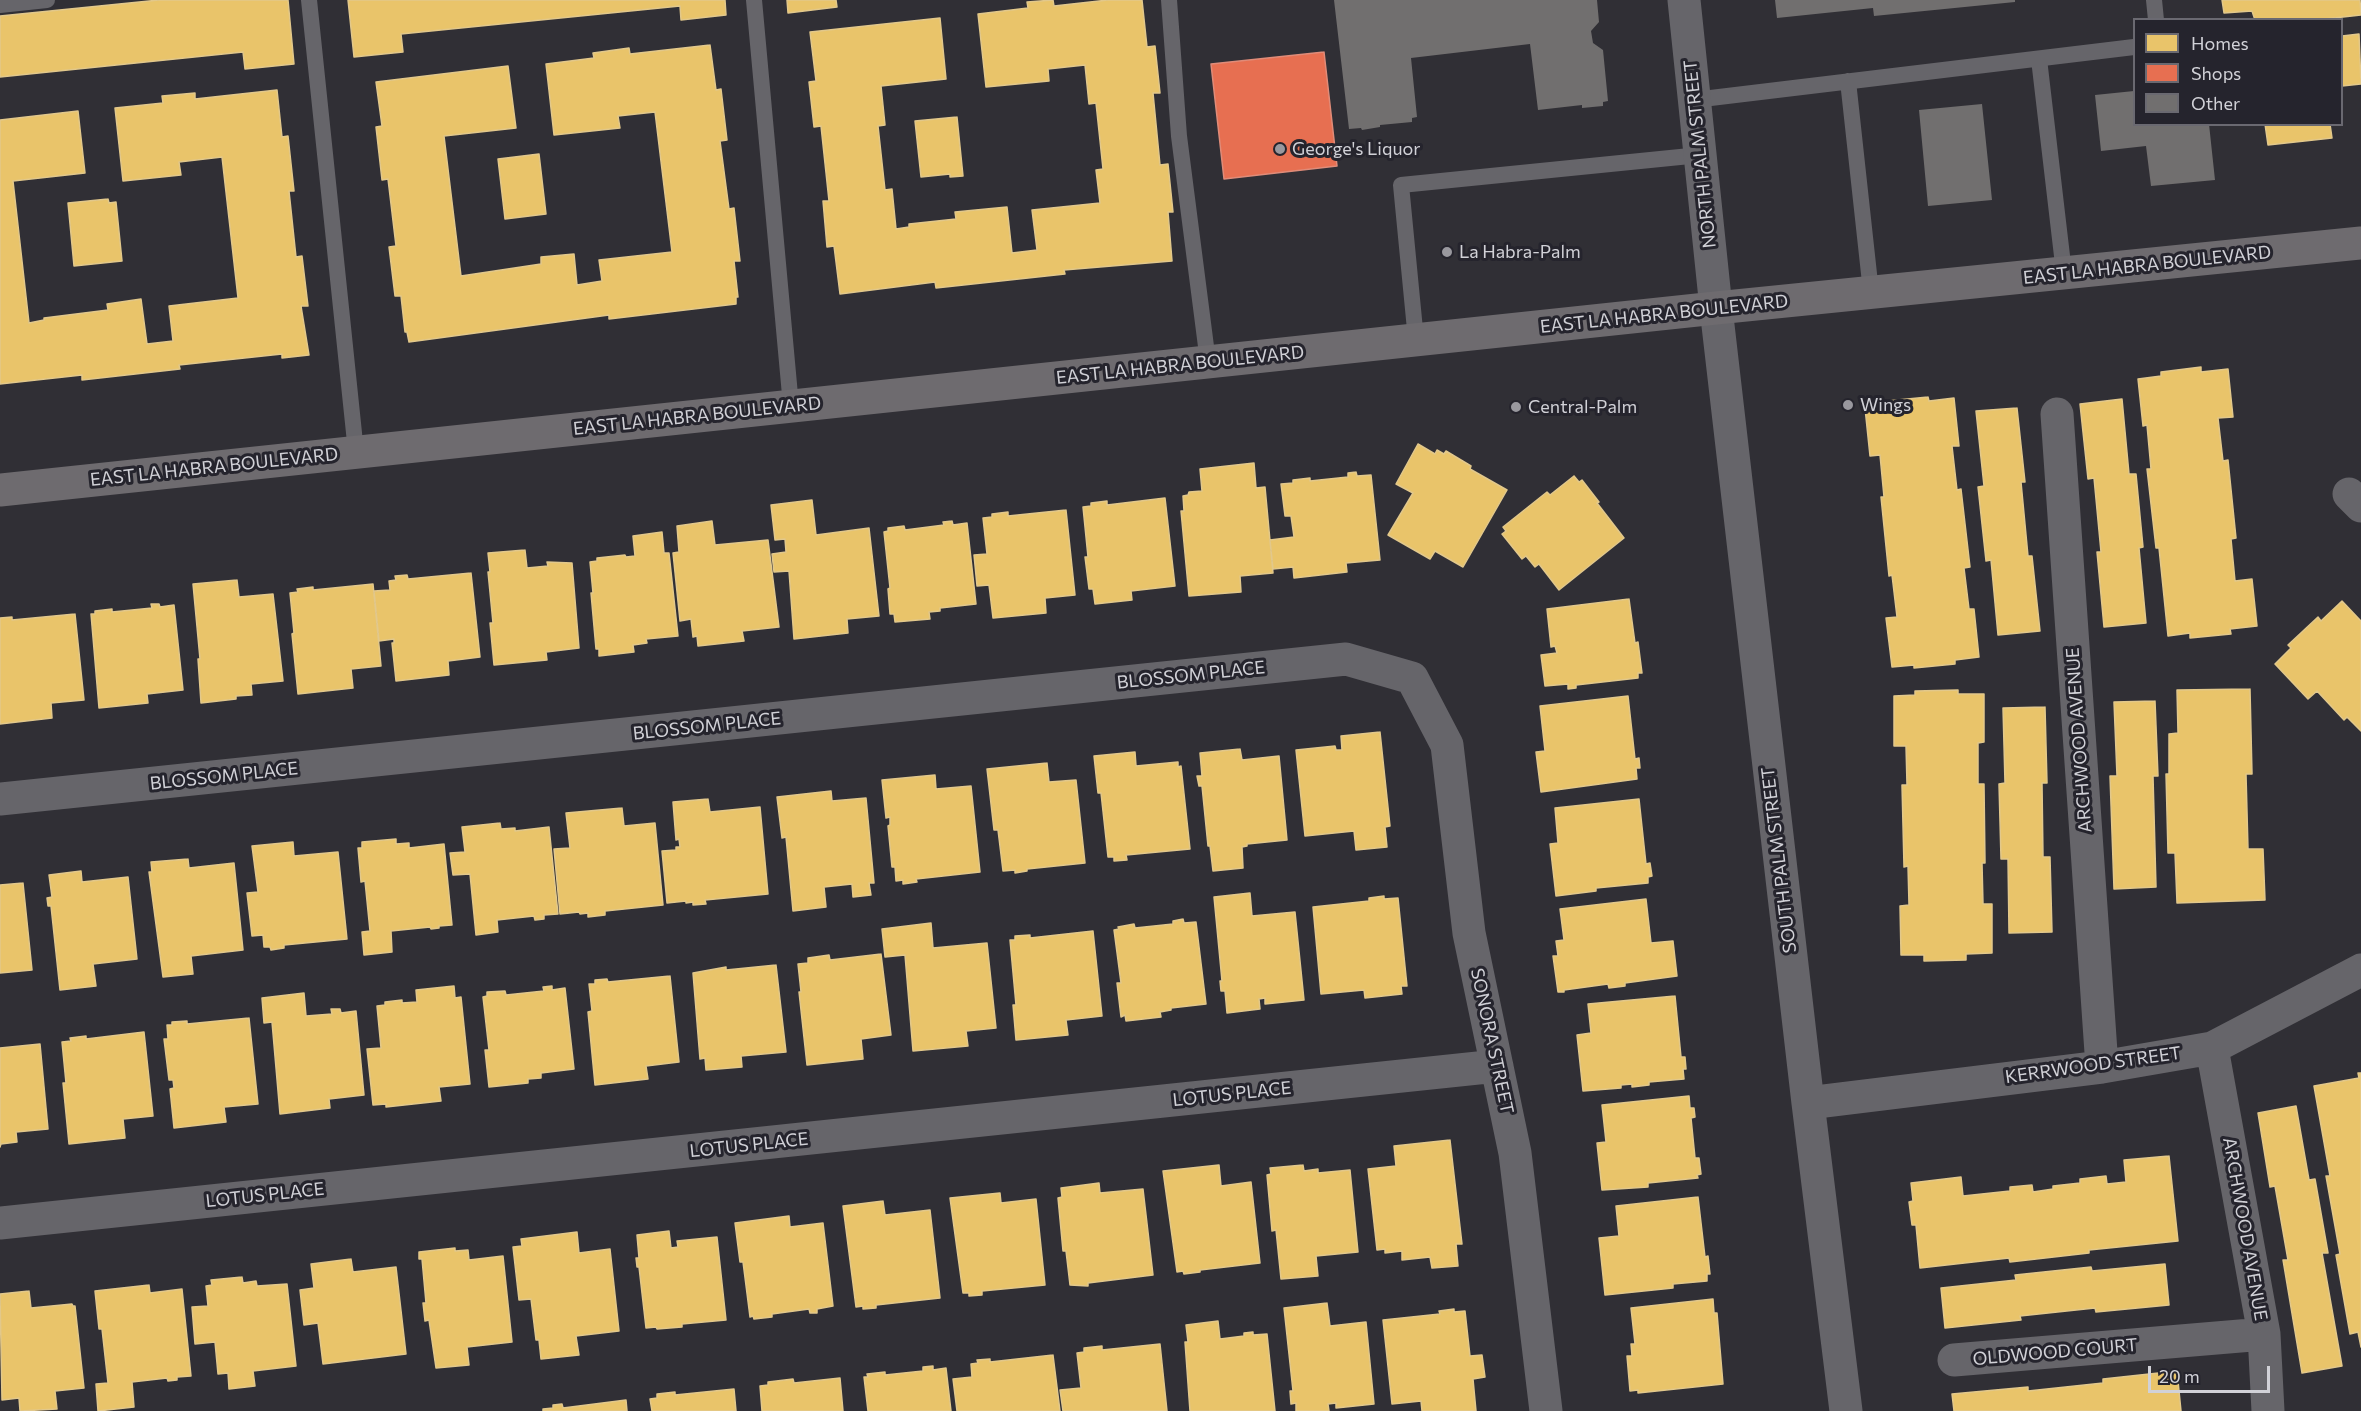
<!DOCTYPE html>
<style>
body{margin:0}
#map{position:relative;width:2361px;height:1411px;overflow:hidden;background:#302f35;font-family:Commissioner,sans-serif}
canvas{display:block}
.legend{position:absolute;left:2133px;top:18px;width:210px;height:108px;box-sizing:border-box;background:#25242d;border:2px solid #6a6971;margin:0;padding:8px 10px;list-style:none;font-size:18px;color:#d1d1d7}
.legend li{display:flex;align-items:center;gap:12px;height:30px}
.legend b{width:30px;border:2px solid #6a6971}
.scale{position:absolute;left:2148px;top:1366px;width:122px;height:27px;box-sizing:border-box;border:3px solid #d1d1d7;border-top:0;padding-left:8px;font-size:18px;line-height:21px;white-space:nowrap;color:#d1d1d7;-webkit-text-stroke:4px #25242d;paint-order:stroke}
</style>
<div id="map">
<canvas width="2361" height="1411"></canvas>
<ul class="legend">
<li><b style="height:16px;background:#e9c46a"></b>Homes</li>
<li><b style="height:16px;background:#e76f51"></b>Shops</li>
<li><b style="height:16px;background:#716f6f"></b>Other</li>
</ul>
<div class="scale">20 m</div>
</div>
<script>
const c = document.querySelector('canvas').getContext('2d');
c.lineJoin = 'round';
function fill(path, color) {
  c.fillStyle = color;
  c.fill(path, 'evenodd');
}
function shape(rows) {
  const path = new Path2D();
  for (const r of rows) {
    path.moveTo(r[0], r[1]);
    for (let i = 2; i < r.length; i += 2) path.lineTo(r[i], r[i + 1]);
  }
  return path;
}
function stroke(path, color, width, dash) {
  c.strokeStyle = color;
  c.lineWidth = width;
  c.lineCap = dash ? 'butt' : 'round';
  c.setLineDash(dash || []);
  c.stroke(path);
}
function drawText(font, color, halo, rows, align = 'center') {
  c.font = font + ' Commissioner,sans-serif';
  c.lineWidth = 6;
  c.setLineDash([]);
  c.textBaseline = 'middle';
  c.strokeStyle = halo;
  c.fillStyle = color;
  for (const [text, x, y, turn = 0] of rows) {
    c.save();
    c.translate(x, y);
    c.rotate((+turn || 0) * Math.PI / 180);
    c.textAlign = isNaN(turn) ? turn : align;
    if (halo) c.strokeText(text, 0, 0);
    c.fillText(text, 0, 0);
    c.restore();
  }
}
const homes = shape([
 [159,0,288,0,294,64,245,69,243,52,0,77,0,16,159,0],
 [348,0,725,0,726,15,681,20,680,6,401,34,403,52,354,57,348,0],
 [787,0,836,0,837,7,788,13,787,0],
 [1053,0,1054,6,1108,0,1142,0,1147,47,1155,46,1160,93,1153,93,1160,165,1168,164,1173,212,1168,212,1172,261,1064,270,1065,274,936,288,935,282,840,294,834,246,827,247,823,201,829,201,821,126,814,127,809,82,816,81,810,32,940,18,946,79,881,86,885,125,878,126,885,190,892,189,896,229,909,227,909,224,956,219,955,212,1007,207,1012,253,1037,250,1032,210,1100,203,1096,170,1103,169,1096,103,1089,104,1085,65,1048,69,1049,81,986,87,978,14,1028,8,1027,2,1053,0],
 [2222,0,2360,0,2361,15,2316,20,2255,20,2252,11,2224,13,2222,0],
 [2359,34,2361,84,2342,86,2342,36,2359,34],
 [710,45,716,90,721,89,727,140,720,141,729,209,734,208,740,261,734,261,738,297,736,297,736,304,609,319,609,315,409,342,407,332,405,332,401,296,395,296,389,247,396,246,388,179,382,180,376,127,382,126,376,82,508,66,516,128,444,136,461,276,541,264,541,257,574,254,577,285,602,281,599,260,672,252,655,112,618,116,620,128,554,135,546,64,594,58,593,53,629,48,630,54,710,45],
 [277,90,282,137,288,136,294,191,289,191,296,257,302,256,308,306,301,306,309,355,282,358,282,354,179,365,180,369,82,380,82,375,0,384,0,120,78,111,85,173,13,181,29,323,44,320,44,318,108,310,107,304,141,299,147,344,173,341,169,306,238,298,222,157,179,162,181,175,123,181,115,108,163,103,162,96,195,93,195,99,277,90],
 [957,117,963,176,950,177,950,174,921,177,915,121,957,117],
 [2265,124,2330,124,2332,138,2268,145,2265,124],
 [539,154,546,214,505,219,498,159,539,154],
 [108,199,109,203,116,202,122,261,74,266,68,203,108,199],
 [2201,367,2201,372,2228,369,2233,417,2218,418,2223,461,2228,460,2236,538,2231,539,2235,581,2252,579,2257,626,2230,629,2231,634,2190,638,2190,633,2168,636,2159,548,2156,548,2147,469,2151,469,2147,425,2143,426,2138,379,2161,376,2161,372,2201,367],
 [1928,397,1929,401,1954,398,1959,446,1952,446,1957,490,1961,489,1970,567,1964,568,1969,609,1974,609,1979,657,1955,660,1955,664,1914,668,1914,665,1892,667,1886,618,1897,617,1892,575,1889,576,1881,497,1884,497,1880,455,1870,456,1865,408,1888,406,1887,401,1928,397],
 [2122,399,2129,474,2136,474,2143,547,2139,548,2146,623,2104,627,2097,552,2101,552,2094,478,2088,479,2080,404,2122,399],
 [2017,408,2025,482,2021,482,2028,556,2032,556,2040,631,1998,635,1991,560,1986,561,1978,487,1984,486,1976,411,2017,408],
 [1418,444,1435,454,1437,450,1444,454,1446,451,1471,466,1470,469,1507,490,1463,567,1435,551,1430,559,1388,535,1413,493,1396,484,1418,444],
 [1254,463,1256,488,1265,487,1273,573,1240,576,1241,592,1189,596,1181,511,1184,511,1183,496,1188,495,1189,492,1202,491,1200,469,1254,463],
 [1356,472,1357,476,1371,475,1380,560,1346,563,1347,572,1294,578,1293,567,1273,569,1270,540,1294,537,1291,516,1285,516,1281,484,1293,483,1293,480,1310,478,1310,481,1348,477,1348,473,1356,472],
 [1574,476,1579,482,1582,480,1599,502,1597,503,1624,538,1559,590,1539,564,1535,567,1526,556,1522,559,1502,534,1506,531,1503,527,1547,492,1550,495,1574,476],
 [1165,498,1175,586,1131,591,1132,600,1095,604,1093,589,1089,589,1085,557,1088,557,1083,507,1091,506,1091,503,1107,501,1107,505,1165,498],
 [812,500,816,535,869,528,879,616,847,619,848,633,794,639,789,571,774,572,772,554,786,552,785,539,775,540,771,505,812,500],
 [1066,510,1075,595,1045,598,1046,613,993,618,989,585,977,586,974,555,987,554,983,518,992,517,992,514,1008,512,1008,516,1066,510],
 [712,521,715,545,768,540,779,627,742,631,744,641,698,646,697,636,693,637,691,619,680,621,673,553,679,552,677,526,712,521],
 [952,521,953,525,967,523,976,604,940,608,940,611,929,612,930,619,895,622,894,614,890,614,888,589,890,588,884,532,888,531,888,528,904,526,905,530,944,525,943,522,952,521],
 [662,532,664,553,669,553,678,636,646,639,647,643,633,645,634,652,599,656,599,649,596,649,591,593,593,593,590,562,597,561,597,558,625,555,626,557,635,556,633,536,662,532],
 [525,550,527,568,548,566,547,562,572,563,579,648,546,652,547,660,494,665,490,623,493,623,488,572,490,572,488,553,525,550],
 [471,573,480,657,448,661,449,675,396,681,392,643,394,643,394,639,379,641,374,591,390,590,389,581,396,580,395,576,407,575,408,579,471,573],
 [237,580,239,597,273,594,283,681,251,684,252,695,236,696,236,699,201,703,198,659,200,659,193,584,237,580],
 [373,584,381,666,351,669,353,688,298,694,292,634,294,633,290,593,298,592,297,589,313,587,313,590,373,584],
 [1629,599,1635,643,1638,642,1642,673,1638,673,1638,678,1576,685,1576,688,1568,689,1568,684,1545,686,1541,655,1557,653,1555,646,1551,647,1547,609,1629,599],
 [2342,601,2361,621,2361,731,2347,717,2344,720,2317,691,2308,699,2275,664,2291,648,2288,645,2318,617,2321,621,2342,601],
 [151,604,159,604,160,607,174,605,183,690,147,694,148,703,99,708,91,614,95,614,95,611,112,609,112,612,152,608,151,604],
 [75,614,84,700,51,703,52,718,0,724,0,618,12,617,12,620,75,614],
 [2250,689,2252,774,2246,774,2248,849,2263,849,2265,900,2177,903,2175,853,2168,853,2166,774,2169,774,2169,734,2178,733,2177,690,2250,689],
 [1958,690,1958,694,1984,694,1984,742,1978,743,1978,784,1984,784,1985,863,1982,863,1983,904,1992,904,1992,953,1966,954,1966,960,1924,961,1924,955,1901,955,1900,906,1909,905,1908,866,1904,867,1902,785,1907,785,1906,746,1894,746,1894,696,1915,695,1915,691,1958,690],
 [1628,696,1635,759,1639,758,1640,768,1636,768,1637,779,1541,792,1536,752,1545,751,1540,706,1628,696],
 [2155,701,2158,776,2153,776,2156,887,2114,889,2110,776,2117,776,2114,702,2155,701],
 [2045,707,2047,783,2042,783,2043,857,2050,857,2052,932,2009,933,2008,859,2001,859,1999,784,2005,783,2003,708,2045,707],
 [1380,732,1390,826,1385,827,1387,847,1356,850,1354,831,1305,836,1296,750,1335,746,1336,750,1342,750,1341,736,1380,732],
 [1240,749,1242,760,1279,756,1287,840,1247,844,1247,846,1242,847,1243,868,1213,871,1210,846,1208,846,1202,786,1199,786,1197,776,1202,776,1200,753,1240,749],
 [1135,752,1136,766,1178,762,1178,767,1181,766,1190,849,1126,855,1127,860,1114,861,1114,857,1108,857,1101,793,1098,793,1094,756,1135,752],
 [1047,763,1049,782,1076,780,1085,863,1027,869,1027,871,1015,873,1015,870,1003,871,998,830,994,830,987,769,1047,763],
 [935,775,936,789,971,786,980,872,916,879,917,882,903,884,903,880,896,881,895,867,892,867,888,826,890,825,890,817,886,818,882,780,935,775],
 [831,791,832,801,866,798,874,883,869,883,871,895,853,897,852,884,824,887,826,907,793,911,786,837,782,838,777,797,831,791],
 [708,799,710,812,760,807,768,894,705,900,706,904,693,905,693,902,686,903,686,901,667,903,662,851,676,850,676,847,680,847,679,839,676,840,673,802,708,799],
 [1639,799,1646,864,1650,863,1652,876,1648,877,1648,883,1596,888,1596,891,1556,896,1550,844,1558,843,1555,808,1639,799],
 [622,808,624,826,655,823,663,905,605,911,605,915,588,917,588,913,580,914,579,912,560,914,554,849,570,848,566,813,622,808],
 [500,823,501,829,515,828,515,831,549,827,558,914,544,915,544,919,535,920,534,916,497,920,498,932,476,935,470,874,453,875,450,853,465,852,462,827,500,823],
 [396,839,396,844,409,843,409,848,444,844,452,925,439,926,439,928,431,929,430,927,391,931,392,952,364,955,362,932,370,931,365,881,361,882,358,848,362,848,362,842,396,839],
 [293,842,294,856,338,852,347,939,284,945,284,948,271,950,270,947,264,947,263,935,252,936,247,893,258,892,252,846,293,842],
 [188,859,189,868,234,863,243,950,191,956,193,974,163,977,149,872,152,872,151,862,188,859],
 [81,871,82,882,128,877,137,959,93,964,96,986,60,990,51,906,48,906,47,898,52,897,49,875,81,871],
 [23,883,32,970,0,973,0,885,23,883],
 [1250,893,1252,916,1295,912,1304,1000,1265,1004,1265,998,1259,999,1260,1009,1227,1013,1225,991,1221,991,1220,981,1222,981,1214,897,1250,893],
 [1384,896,1384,899,1398,898,1407,986,1401,986,1402,994,1365,998,1364,990,1321,994,1313,907,1369,901,1369,898,1384,896],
 [1646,899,1651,943,1673,941,1677,976,1625,983,1625,986,1609,988,1608,984,1564,990,1564,992,1558,992,1553,956,1558,956,1556,941,1564,940,1560,909,1646,899],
 [1183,919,1184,923,1196,922,1206,1004,1171,1008,1171,1010,1160,1012,1161,1017,1126,1021,1125,1015,1121,1017,1117,983,1121,983,1114,930,1119,929,1118,927,1134,924,1135,928,1173,924,1173,921,1183,919],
 [931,923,933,948,987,943,996,1028,966,1031,968,1046,913,1051,905,955,885,957,882,929,931,923],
 [1093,931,1102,1016,1066,1020,1068,1035,1016,1040,1013,1005,1016,1005,1010,940,1015,940,1015,936,1030,935,1030,938,1093,931],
 [881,954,891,1035,861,1039,863,1059,807,1065,799,992,801,992,798,964,808,963,808,958,829,955,830,960,881,954],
 [776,965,786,1052,741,1056,742,1067,706,1070,705,1058,700,1059,693,973,726,967,726,970,776,965],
 [670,976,679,1062,646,1066,648,1079,595,1085,588,1012,592,1011,589,984,595,984,595,980,607,979,608,982,670,976],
 [454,986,455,998,461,997,470,1084,439,1087,441,1101,386,1107,386,1104,373,1105,367,1049,381,1048,377,1006,385,1005,385,1002,402,1000,402,1003,417,1002,416,990,454,986],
 [552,986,552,990,565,988,574,1069,541,1073,541,1078,528,1079,528,1083,489,1087,485,1050,489,1050,483,997,487,996,487,992,505,991,506,995,544,991,543,987,552,986],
 [304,993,306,1016,332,1014,331,1009,340,1009,341,1013,356,1011,364,1095,329,1099,330,1108,280,1114,272,1022,264,1023,262,998,304,993],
 [1675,996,1681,1057,1685,1057,1686,1069,1683,1069,1684,1079,1649,1082,1649,1085,1632,1087,1632,1084,1621,1085,1621,1088,1583,1091,1577,1035,1591,1033,1588,1004,1675,996],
 [249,1018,258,1104,224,1107,226,1122,174,1128,170,1089,174,1088,173,1080,169,1080,164,1039,168,1039,167,1025,172,1025,172,1022,187,1021,187,1024,249,1018],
 [144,1032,153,1116,123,1119,125,1138,69,1144,63,1083,66,1083,62,1042,71,1041,70,1038,86,1036,86,1039,144,1032],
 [40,1044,48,1129,16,1132,17,1142,1,1144,0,1147,0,1048,40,1044],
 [2358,1073,2361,1073,2361,1347,2358,1332,2350,1334,2336,1255,2340,1254,2326,1176,2330,1176,2314,1086,2359,1078,2358,1073],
 [1689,1096,1690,1108,1694,1108,1695,1117,1691,1118,1695,1158,1699,1158,1701,1174,1697,1175,1698,1178,1648,1183,1648,1187,1602,1190,1597,1143,1606,1142,1602,1105,1689,1096],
 [2296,1106,2309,1180,2315,1179,2328,1253,2322,1253,2342,1366,2302,1373,2283,1260,2288,1260,2275,1186,2270,1187,2258,1113,2296,1106],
 [1450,1140,1462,1244,1456,1244,1458,1266,1432,1268,1430,1257,1402,1260,1402,1251,1385,1253,1385,1249,1377,1250,1368,1169,1396,1166,1394,1146,1450,1140],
 [2169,1156,2178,1241,2089,1250,2089,1253,2010,1262,2009,1258,1920,1268,1916,1225,1912,1225,1909,1202,1913,1201,1911,1183,1961,1177,1963,1196,2010,1191,2010,1187,2032,1185,2033,1192,2053,1189,2053,1186,2080,1183,2080,1179,2106,1176,2107,1184,2126,1182,2124,1160,2169,1156],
 [1219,1165,1221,1186,1251,1182,1260,1263,1200,1270,1200,1272,1184,1274,1183,1271,1177,1272,1163,1171,1219,1165],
 [1303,1165,1304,1171,1318,1169,1318,1173,1350,1170,1358,1252,1316,1256,1318,1276,1281,1279,1276,1230,1272,1231,1267,1175,1271,1174,1270,1168,1303,1165],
 [1099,1183,1100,1193,1143,1189,1153,1275,1088,1283,1088,1286,1070,1285,1066,1251,1063,1251,1058,1198,1062,1197,1061,1188,1099,1183],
 [1000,1193,1001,1203,1036,1199,1045,1285,982,1291,982,1295,969,1296,969,1293,963,1293,950,1198,1000,1193],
 [1698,1197,1705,1257,1708,1256,1710,1274,1707,1274,1707,1281,1673,1284,1673,1288,1605,1295,1599,1238,1619,1236,1616,1206,1698,1197],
 [883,1201,885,1215,930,1210,940,1298,876,1305,876,1308,863,1309,863,1306,856,1307,843,1206,883,1201],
 [789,1216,790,1227,823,1223,833,1306,817,1309,817,1313,810,1313,809,1309,772,1314,772,1317,754,1319,753,1316,750,1317,743,1262,740,1262,735,1223,789,1216],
 [669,1231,671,1248,678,1247,677,1241,717,1237,726,1320,682,1324,682,1327,657,1329,656,1327,646,1328,639,1267,637,1267,636,1258,639,1258,637,1235,669,1231],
 [577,1232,579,1253,610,1249,619,1331,576,1336,579,1355,541,1359,539,1340,536,1340,531,1299,519,1300,513,1247,522,1246,521,1239,577,1232],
 [455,1248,455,1251,468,1250,469,1260,503,1256,512,1342,467,1347,469,1365,436,1368,429,1320,425,1321,423,1303,426,1303,422,1259,419,1259,419,1252,455,1248],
 [351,1259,353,1272,396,1267,406,1354,323,1364,318,1323,304,1325,300,1290,314,1288,311,1264,351,1259],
 [2165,1264,2169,1305,2096,1312,2095,1308,2020,1316,2021,1320,1945,1328,1941,1288,2016,1280,2015,1275,2091,1267,2092,1271,2165,1264],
 [242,1277,243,1283,256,1281,257,1286,287,1284,296,1366,253,1371,255,1386,229,1389,228,1373,218,1374,215,1342,195,1344,192,1307,208,1306,206,1286,212,1285,211,1280,242,1277],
 [149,1285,150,1293,182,1289,191,1376,177,1377,177,1380,168,1381,167,1378,132,1382,134,1407,98,1411,96,1384,108,1383,102,1329,99,1329,95,1291,149,1285],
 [29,1291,31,1308,72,1304,73,1306,75,1306,84,1388,55,1391,57,1409,20,1411,19,1398,2,1400,0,1294,29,1291],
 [1713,1299,1714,1313,1717,1313,1723,1384,1638,1393,1638,1390,1630,1391,1627,1356,1632,1356,1631,1344,1635,1344,1631,1308,1713,1299],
 [1327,1303,1330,1326,1366,1322,1374,1404,1336,1408,1336,1403,1328,1404,1329,1411,1296,1411,1296,1403,1291,1404,1290,1391,1293,1391,1284,1308,1327,1303],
 [1454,1309,1454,1312,1465,1311,1470,1356,1482,1355,1485,1377,1473,1379,1476,1411,1422,1411,1421,1401,1392,1404,1383,1320,1440,1314,1439,1311,1454,1309],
 [1218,1321,1220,1339,1244,1336,1244,1333,1253,1332,1253,1335,1267,1334,1275,1411,1190,1411,1185,1342,1188,1342,1186,1325,1218,1321],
 [1160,1344,1167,1411,1063,1411,1060,1390,1081,1388,1077,1353,1084,1352,1084,1348,1102,1346,1102,1350,1160,1344],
 [1053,1355,1060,1411,957,1411,953,1379,972,1377,971,1364,978,1363,977,1360,990,1359,990,1362,1053,1355],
 [933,1366,933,1370,946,1368,951,1411,868,1411,864,1377,868,1377,867,1374,885,1372,885,1375,923,1371,923,1367,933,1366],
 [2177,1371,2181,1411,1954,1411,1952,1394,2028,1387,2028,1391,2103,1383,2103,1379,2177,1371],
 [840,1378,843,1411,762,1411,760,1386,768,1385,768,1382,793,1379,794,1383,840,1378],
 [734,1389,736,1411,652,1411,650,1399,657,1398,657,1394,675,1392,675,1395,734,1389],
 [626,1400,627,1411,543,1411,543,1409,553,1408,553,1405,562,1404,563,1408,626,1400]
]);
fill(homes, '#e9c46a');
stroke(homes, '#e2c88b', 1.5);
const shops = shape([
 [1324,52,1337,166,1224,179,1211,64,1324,52]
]);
fill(shops, '#e76f51');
stroke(shops, '#e08c79', 1.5);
fill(shape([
 [1334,0,1597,0,1599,22,1591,31,1593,43,1603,50,1608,101,1603,102,1603,106,1582,108,1582,105,1538,110,1530,44,1411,58,1417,117,1412,118,1412,122,1380,125,1380,127,1362,130,1361,128,1349,129],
 [1775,0,2015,0,2015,2,1874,16,1873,8,1777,18],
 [2134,91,2134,124,2209,124,2215,180,2151,186,2146,146,2101,151,2095,95],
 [1982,104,1992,200,1928,206,1919,110]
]), '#716f6f');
stroke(shape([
 [309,0,356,452],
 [754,0,791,406],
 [1169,0,1179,136,1208,362],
 [2154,0,2156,20],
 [0,5,47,0],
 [2039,59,2064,273],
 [1848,81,1871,292],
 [1694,100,2134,47],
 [1416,340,1401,185,1700,155]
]), '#66656a', 16);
stroke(shape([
 [1684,0,1716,308,1808,1103,1846,1411],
 [2057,414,2102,1067],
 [2349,494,2361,506],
 [0,799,1346,659,1412,678,1447,745,1469,933,1515,1153,1546,1411],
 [2212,1048,2264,1334,2268,1411],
 [1808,1103,2102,1067,2212,1048,2361,970],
 [0,1223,1497,1066],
 [1954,1360,2264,1334]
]), '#66656a', 33);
stroke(shape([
 [0,490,1716,308,2361,243]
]), '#6e6b6f', 33);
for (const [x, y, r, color] of [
 [1280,149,6,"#99989e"],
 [1447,252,6,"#99989e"],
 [1848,405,6,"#99989e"],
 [1516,407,6,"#99989e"]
]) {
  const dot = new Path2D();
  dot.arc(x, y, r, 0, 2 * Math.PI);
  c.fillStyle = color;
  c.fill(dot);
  stroke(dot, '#25242d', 2);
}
drawText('18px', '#d1d1d7', '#25242d', [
 ["George's Liquor",1292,149],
 ["La Habra-Palm",1459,252],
 ["Wings",1860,405],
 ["Central-Palm",1528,407]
], 'left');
drawText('18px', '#d1d1d7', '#25242d', [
 ["NORTH PALM STREET",1700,154,-96],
 ["EAST LA HABRA BOULEVARD",2147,265,-6],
 ["EAST LA HABRA BOULEVARD",1664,314,-6],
 ["EAST LA HABRA BOULEVARD",1180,365,-6],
 ["EAST LA HABRA BOULEVARD",697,416,-6],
 ["EAST LA HABRA BOULEVARD",214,467,-6],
 ["BLOSSOM PLACE",1191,675,-6],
 ["BLOSSOM PLACE",707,726,-6],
 ["ARCHWOOD AVENUE",2079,740,-94],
 ["BLOSSOM PLACE",224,776,-6],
 ["SOUTH PALM STREET",1779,860,-97],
 ["SONORA STREET",1492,1041,78],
 ["KERRWOOD STREET",2093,1065,-8],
 ["LOTUS PLACE",1232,1094,-6],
 ["LOTUS PLACE",749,1145,-6],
 ["LOTUS PLACE",265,1195,-6],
 ["ARCHWOOD AVENUE",2245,1229,80],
 ["OLDWOOD COURT",2055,1352,-5]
]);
</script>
